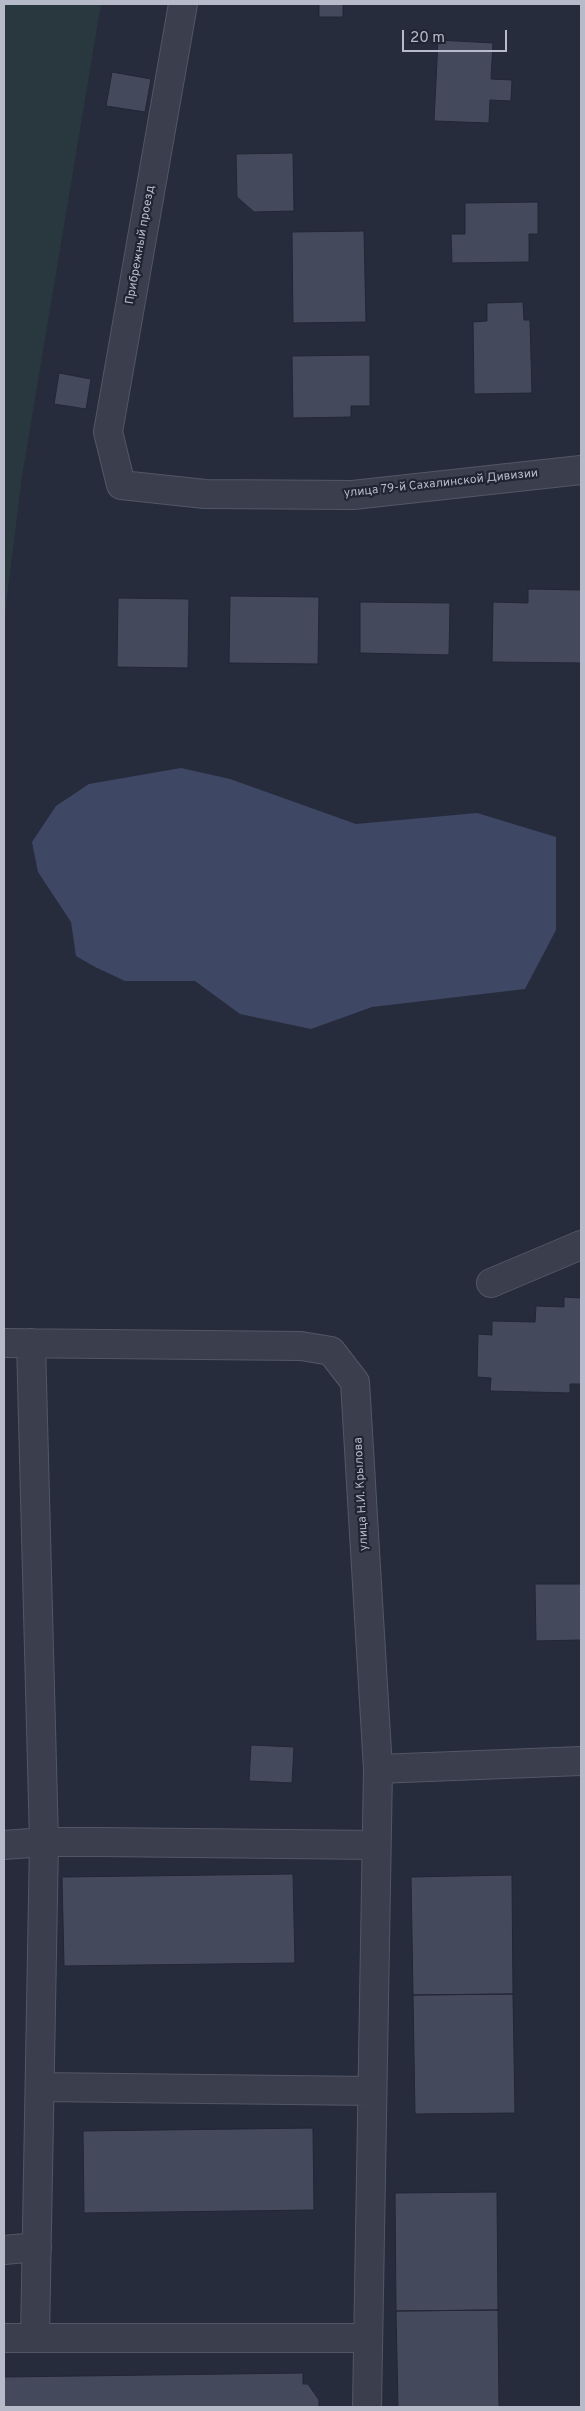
<!DOCTYPE html>
<meta charset="utf-8">
<style>
body{margin:0}
#map{position:relative;width:585px;height:2411px;overflow:hidden;background:#272c3d;font-family:Overpass,sans-serif}
canvas{display:block}
.frame{position:absolute;inset:0;border:5px solid #b7bac8;pointer-events:none}
.scale{position:absolute;left:402px;top:30px;width:105px;height:22px;box-sizing:border-box;border:2px solid #b7bac8;border-top:0;padding-left:6px;font-size:15px;line-height:18px;white-space:nowrap;color:#b7bac8;-webkit-text-stroke:4px #202433;paint-order:stroke}
</style>
<div id="map">
<canvas width="585" height="2411"></canvas>
<div class="frame"></div>
<div class="scale">20 m</div>
</div>
<script>
const c = document.querySelector('canvas').getContext('2d');
c.lineJoin = 'round';
function fill(path, color) {
  c.fillStyle = color;
  c.fill(path, 'evenodd');
}
function shape(rows) {
  const path = new Path2D();
  for (const r of rows) {
    path.moveTo(r[0], r[1]);
    for (let i = 2; i < r.length; i += 2) path.lineTo(r[i], r[i + 1]);
  }
  return path;
}
function stroke(path, color, width, dash) {
  c.strokeStyle = color;
  c.lineWidth = width;
  c.lineCap = dash ? 'butt' : 'round';
  c.setLineDash(dash || []);
  c.stroke(path);
}
function drawText(font, color, halo, rows, align = 'center') {
  c.font = font + ' Overpass,sans-serif';
  c.lineWidth = 4.5;
  c.setLineDash([]);
  c.textBaseline = 'middle';
  c.strokeStyle = halo;
  c.fillStyle = color;
  for (const [text, x, y, turn = 0] of rows) {
    c.save();
    c.translate(x, y);
    c.rotate((+turn || 0) * Math.PI / 180);
    c.textAlign = isNaN(turn) ? turn : align;
    if (halo) c.strokeText(text, 0, 0);
    c.fillText(text, 0, 0);
    c.restore();
  }
}
fill(shape([
 [4,4,101,4,22,476,4,621]
]), '#29383e');
fill(shape([
 [181,768,230,779,356,824,477,813,556,837,556,930,525,989,372,1007,311,1029,240,1014,195,981,125,981,95,967,76,956,71,922,38,872,32,842,56,806,89,784]
]), '#3e4764');
const building = shape([
 [319,4,343,4,343,17,319,17,319,4],
 [438,40,493,43,491,79,512,80,511,101,490,100,489,123,434,121,438,40],
 [112,72,151,79,145,112,106,106,112,72],
 [293,153,294,211,254,212,237,197,236,154,293,153],
 [538,202,538,234,529,234,529,262,452,263,451,234,465,234,465,203,538,202],
 [364,231,366,322,293,323,292,232,364,231],
 [523,302,524,320,530,320,532,393,474,394,473,322,487,321,487,303,523,302],
 [370,355,370,406,351,406,351,417,293,418,292,356,370,355],
 [59,373,91,379,86,409,54,404,59,373],
 [528,589,581,590,581,663,492,662,493,602,528,603,528,589],
 [230,596,319,597,318,664,229,663,230,596],
 [118,598,189,599,188,668,117,667,118,598],
 [360,602,450,603,449,655,360,653,360,602],
 [564,1297,581,1298,581,1384,570,1384,570,1393,490,1391,491,1378,477,1377,478,1334,492,1335,492,1321,535,1322,536,1306,564,1307,564,1297],
 [535,1584,581,1584,581,1640,536,1641,535,1584],
 [251,1745,294,1747,292,1783,249,1781,251,1745],
 [293,1874,295,1963,64,1966,62,1877,293,1874],
 [512,1875,513,1994,413,1995,411,1877,512,1875],
 [513,1994,515,2113,415,2114,413,1995,513,1994],
 [313,2128,314,2210,84,2213,83,2131,313,2128],
 [497,2192,498,2310,396,2311,395,2193,497,2192],
 [498,2310,499,2407,398,2407,396,2311,498,2310],
 [303,2373,303,2384,308,2384,319,2400,319,2407,4,2407,4,2377,303,2373]
]);
fill(building, '#444a5c');
stroke(building, '#222635', 1);
const minor = shape([
 [183,4,108,432,121,485,205,494,353,495,581,470],
 [491,1283,581,1245],
 [4,1343,301,1346,331,1351,355,1382,378,1769,367,2407],
 [31,1343,44,1842,35,2338],
 [378,1769,581,1761],
 [4,1845,44,1842,99,1842,376,1845],
 [40,2087,372,2091],
 [4,2250,37,2247],
 [4,2338,368,2338]
]);
stroke(minor, '#535765', 30);
stroke(minor, '#3b3f4d', 28);
drawText('12px', '#b7bac8', '#202433', [
 ["Прибрежный проезд",141,245,-80],
 ["улица 79-й Сахалинской Дивизии",441,484,-6],
 ["улица Н.И. Крылова",362,1494,-93]
]);
</script>
